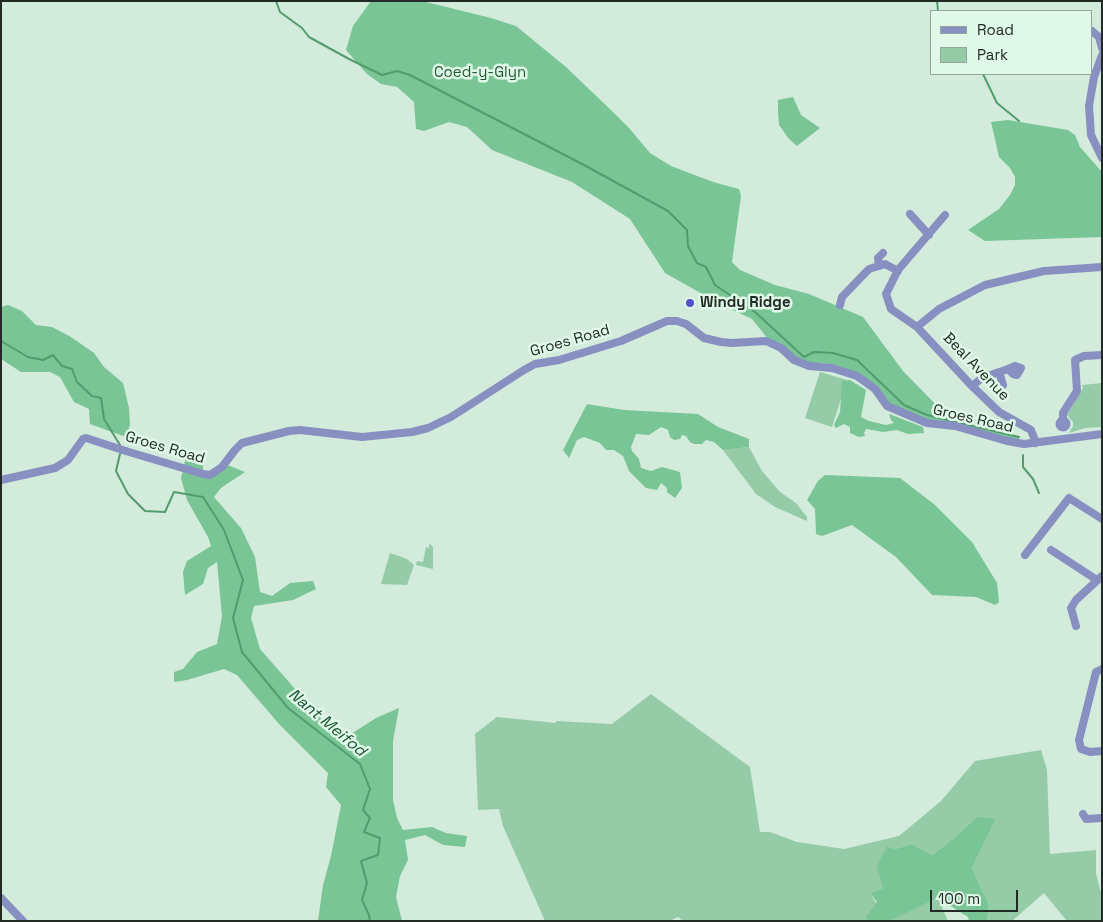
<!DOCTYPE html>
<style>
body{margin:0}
#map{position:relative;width:1103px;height:922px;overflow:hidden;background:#d3ebda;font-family:"Space Grotesk",sans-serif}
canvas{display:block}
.frame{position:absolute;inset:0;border:2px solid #212a24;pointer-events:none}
.legend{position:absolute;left:930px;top:10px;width:162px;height:65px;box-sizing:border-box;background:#e0f8e7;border:1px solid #94a699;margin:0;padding:6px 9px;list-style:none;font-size:15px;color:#212a24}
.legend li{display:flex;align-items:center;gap:10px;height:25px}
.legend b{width:25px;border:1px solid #94a699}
.scale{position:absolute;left:930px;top:890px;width:88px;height:22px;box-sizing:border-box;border:2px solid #212a24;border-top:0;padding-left:6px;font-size:15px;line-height:18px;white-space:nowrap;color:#212a24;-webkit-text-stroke:4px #e0f8e7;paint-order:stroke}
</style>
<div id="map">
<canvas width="1103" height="922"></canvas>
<div class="frame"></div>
<ul class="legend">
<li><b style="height:6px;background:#8890c1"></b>Road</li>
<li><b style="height:14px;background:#95cca7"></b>Park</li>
</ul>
<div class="scale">100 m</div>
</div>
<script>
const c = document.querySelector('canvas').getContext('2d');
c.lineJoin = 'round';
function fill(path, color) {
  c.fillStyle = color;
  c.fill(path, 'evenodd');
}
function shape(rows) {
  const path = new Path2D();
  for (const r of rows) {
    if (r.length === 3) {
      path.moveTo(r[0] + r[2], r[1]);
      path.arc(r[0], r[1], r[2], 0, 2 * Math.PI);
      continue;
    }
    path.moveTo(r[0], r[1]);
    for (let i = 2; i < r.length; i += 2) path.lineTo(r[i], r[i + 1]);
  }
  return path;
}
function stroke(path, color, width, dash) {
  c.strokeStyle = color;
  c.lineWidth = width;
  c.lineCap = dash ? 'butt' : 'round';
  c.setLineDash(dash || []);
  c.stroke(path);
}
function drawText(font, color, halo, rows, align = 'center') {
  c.font = font + ' "Space Grotesk",sans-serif';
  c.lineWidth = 5;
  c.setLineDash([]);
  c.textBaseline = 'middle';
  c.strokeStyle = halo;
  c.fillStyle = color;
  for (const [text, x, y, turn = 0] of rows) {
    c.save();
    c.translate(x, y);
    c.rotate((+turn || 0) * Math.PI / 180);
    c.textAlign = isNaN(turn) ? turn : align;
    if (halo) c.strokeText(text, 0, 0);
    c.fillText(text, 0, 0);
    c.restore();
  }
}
fill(shape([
 [820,372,847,380,832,427,805,418],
 [1102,383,1102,427,1085,428,1069,433,1073,426,1073,422,1067,415,1083,388,1082,385],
 [749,447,762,471,780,492,796,503,807,517,807,521,775,507,756,494,723,450],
 [429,543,433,547,433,569,416,565,417,561,423,562,426,547,429,548],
 [390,553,407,559,414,565,407,585,381,584],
 [651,694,750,767,760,832,770,832,797,842,844,849,899,836,941,801,975,761,1041,750,1047,770,1050,854,1096,850,1096,874,1102,896,1102,921,1067,921,1044,893,1012,921,987,920,989,905,972,868,996,819,978,816,954,838,932,855,912,844,895,849,883,888,870,893,881,911,879,921,683,921,678,917,669,921,545,921,503,826,499,809,478,810,475,734,497,717,556,723,556,721,612,724],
 [938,898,948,921,889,921,889,920]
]), '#95cca7');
fill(shape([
 [371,1,422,1,491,18,516,26,566,67,615,114,629,128,650,153,671,166,713,182,739,189,741,196,732,262,740,270,775,285,809,294,863,317,903,371,951,420,1019,437,1019,440,927,421,889,404,858,375,824,363,811,363,796,359,768,339,752,319,720,304,665,273,630,219,572,182,492,150,467,127,449,122,424,131,416,129,414,102,397,87,381,84,367,74,346,50,353,26],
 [793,97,801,115,820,128,797,146,789,139,779,125,778,112,778,100],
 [1008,120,1068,130,1075,135,1080,147,1102,172,1102,237,985,241,968,230,999,209,1010,195,1015,185,1015,177,1010,168,999,157,991,122],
 [8,305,22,311,36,325,52,327,71,337,94,353,104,367,123,383,129,408,130,425,126,437,90,424,89,409,74,402,60,377,50,372,21,372,1,359,1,307],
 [850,380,866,390,861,417,869,421,886,425,894,423,891,420,889,414,923,427,924,433,908,434,897,430,883,432,866,429,864,433,865,436,859,437,850,433,850,427,844,424,836,428,834,425,840,412,842,381],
 [587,404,624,410,698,414,718,427,749,439,749,447,723,450,714,442,706,440,702,444,694,444,690,442,686,436,682,435,680,439,674,440,670,437,668,430,661,427,649,435,636,434,631,447,632,451,639,459,641,468,651,471,662,467,680,472,682,488,675,498,667,492,667,488,661,483,657,490,646,488,629,471,623,456,614,450,606,450,600,443,584,437,577,440,569,458,563,450],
 [187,453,203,455,203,474,225,464,245,472,221,488,214,497,241,528,255,557,260,592,272,596,290,583,313,581,316,589,293,600,254,606,251,618,260,649,346,747,351,734,376,718,399,708,393,741,393,800,397,818,403,830,432,827,446,833,467,836,465,847,443,845,425,835,405,840,408,860,400,876,396,897,402,921,318,921,323,885,331,856,341,805,326,787,328,773,279,724,237,675,224,669,187,680,174,682,174,672,183,669,197,652,217,644,222,616,217,562,208,568,203,584,185,595,183,572,187,561,211,546,208,537,187,500,181,478],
 [825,475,900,478,935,505,972,542,997,583,999,602,995,605,976,597,932,595,896,557,852,525,822,536,816,534,815,509,807,500,818,481],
 [978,816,996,819,972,868,989,905,987,921,969,921,968,917,938,898,889,921,867,921,866,917,877,902,870,893,883,888,877,866,887,847,895,849,912,844,932,855,954,838]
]), '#7ac595');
stroke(shape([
 [276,1,280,12,302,28,309,37,349,59,382,75,397,71,410,75,584,165,668,211,687,230,688,246,697,263,706,267,715,285,755,312,804,357,814,352,833,353,857,360,904,405,927,415,1019,437],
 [937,1,938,11],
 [983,74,997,103,1019,121],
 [1,341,28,357,43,360,53,355,62,366,72,369,77,382,92,396,101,398,104,419,120,445],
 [120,454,116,471,128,494,145,511,165,512,174,492,203,497,224,530,243,580,233,618,242,652,288,708,360,764,370,789,363,810,370,818,364,832,380,838,378,855,361,861,367,883,362,900,369,915,370,921],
 [1023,455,1023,467,1033,479,1039,493]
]), '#529c6e', 2);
stroke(shape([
 [1092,31,1099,37,1102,48],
 [1102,55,1094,77,1089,106,1091,135,1102,158],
 [910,214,929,235],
 [945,215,898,270,886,294,891,309,917,327,970,384,999,412,1031,430,1036,443],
 [879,266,878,258,883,253],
 [840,305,842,297,869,269,885,264,898,271],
 [917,327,939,309,985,285,1044,271,1102,267],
 [1015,366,1021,368,1017,375,1013,374,1008,369,1015,366],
 [999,372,1003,385],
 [972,386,982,378,1008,369],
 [1063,420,1063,413,1077,391,1075,360,1084,356,1102,355],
 [1063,424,3.5],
 [1,480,55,468,68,460,83,439,86,438,129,452,203,474,210,475,222,467,235,450,242,443,289,431,300,430,362,437,412,432,428,428,451,417,524,370,535,364,559,360,621,341,667,321,677,321,686,324,704,338,721,342,732,343,766,341,781,348,794,360,809,366,832,368,857,376,875,389,887,406,927,423,955,426,1007,441,1024,444,1102,434],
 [1051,550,1097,580],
 [1025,555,1069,498,1102,519],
 [1076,626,1071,608,1076,600,1102,576],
 [1102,669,1096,672,1079,740,1081,749,1090,752,1102,751],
 [1083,814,1086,819,1102,818],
 [1,898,23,921]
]), '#8890c1', 8);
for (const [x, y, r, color] of [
 [690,303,5,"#4f52c8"]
]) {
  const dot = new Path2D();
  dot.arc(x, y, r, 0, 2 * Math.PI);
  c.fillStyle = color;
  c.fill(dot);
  stroke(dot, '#e0f8e7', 2);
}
drawText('15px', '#235939', '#e0f8e7', [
 ["Coed-y-Glyn",480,73]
]);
drawText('bold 15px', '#212a24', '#e0f8e7', [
 ["Windy Ridge",700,303]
], 'left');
drawText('15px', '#212a24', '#e0f8e7', [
 ["Groes Road",570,341,-16],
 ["Beal Avenue",976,367,46],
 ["Groes Road",973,419,13],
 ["Groes Road",165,448,16]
]);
drawText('italic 16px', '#1c5333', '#e0f8e7', [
 ["Nant Meifod",327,723,40]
]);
</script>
